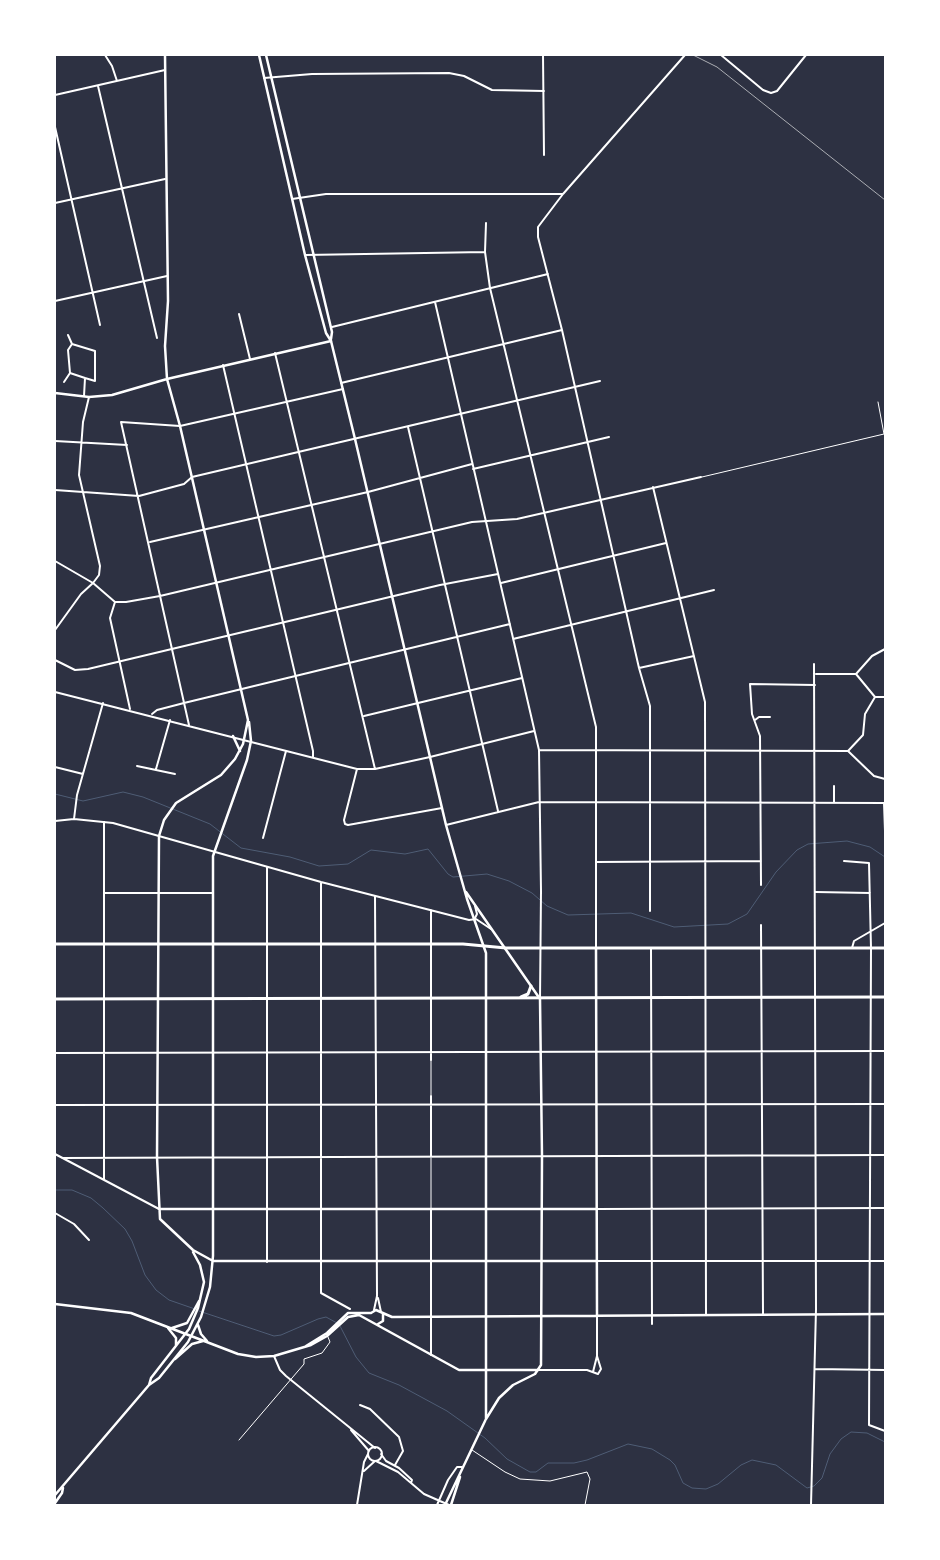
<!DOCTYPE html>
<style>
body{margin:0}
#map{position:relative;width:940px;height:1560px;overflow:hidden;background:#2d3142;font-family:Arial,sans-serif}
canvas{display:block}
.frame{position:absolute;inset:0;border:56px solid #fff;pointer-events:none}
</style>
<div id="map">
<canvas width="940" height="1560"></canvas>
<div class="frame"></div>
</div>
<script>
const c = document.querySelector('canvas').getContext('2d');
c.lineJoin = 'round';
function shape(rows) {
  const path = new Path2D();
  for (const r of rows) {
    if (r.length === 3) {
      path.moveTo(r[0] + r[2], r[1]);
      path.arc(r[0], r[1], r[2], 0, 2 * Math.PI);
      continue;
    }
    path.moveTo(r[0], r[1]);
    for (let i = 2; i < r.length; i += 2) path.lineTo(r[i], r[i + 1]);
  }
  return path;
}
function stroke(path, color, width, dash) {
  c.strokeStyle = color;
  c.lineWidth = width;
  c.lineCap = dash ? 'butt' : 'round';
  c.setLineDash(dash || []);
  c.stroke(path);
}
stroke(shape([
 [55,794,83,801,123,792,143,797,210,824,241,848,290,857,319,866,348,864,371,850,405,854,428,849,448,874,453,877,487,874,509,881,532,893,547,906,568,915,631,913,674,927,728,924,747,914,776,872,797,850,808,844,847,841,870,847,885,857],
 [55,1190,72,1190,91,1198,103,1208,125,1229,132,1241,145,1275,156,1290,169,1300,195,1309],
 [199,1311,274,1336,281,1335,318,1319,326,1317,337,1323],
 [340,1326,356,1357,369,1373,399,1385,447,1411,485,1438,507,1459,530,1472,536,1472,548,1463,574,1463,587,1460,628,1444,652,1449,670,1460,675,1465,683,1483,692,1488,706,1489,718,1484,741,1465,752,1460,776,1465,807,1488,814,1486,822,1478,830,1454,841,1439,851,1432,867,1433,885,1442]
]), '#4f5d75', 1);
stroke(shape([
 [702,477,884,434,878,402],
 [239,1440,304,1364,304,1359,322,1353,330,1342,328,1337],
 [472,1450,505,1472,520,1479,550,1481,587,1472,590,1479,585,1505]
]), '#fff', 1);
stroke(shape([
 [431,1095,431,1060],
 [431,1209,431,1158]
]), '#fff', 1);
stroke(shape([
 [105,55,112,66,117,81],
 [543,55,544,155],
 [721,55,763,90,771,93,777,91,806,55],
 [264,78,312,74,449,73,464,76,492,90,544,91],
 [98,86,157,338],
 [55,95,165,70],
 [55,127,100,325],
 [292,199,326,194,563,194],
 [55,203,165,179],
 [486,223,485,252,490,288,596,727,596,948],
 [305,255,485,252],
 [55,301,167,276],
 [435,302,539,750,541,891,540,999],
 [239,314,250,359],
 [332,327,548,274],
 [68,335,72,344],
 [72,344,95,351,95,381,85,378,84,396],
 [72,344,68,350,70,373,85,378],
 [275,353,375,769],
 [223,365,313,751,313,757],
 [64,382,70,373],
 [341,383,562,330],
 [408,427,498,811],
 [55,441,127,445],
 [473,469,609,437],
 [653,487,705,702,706,1315],
 [55,490,139,496,184,484,192,477,600,381],
 [150,542,368,492,472,464],
 [55,561,93,583,115,602,126,602,160,596,472,522,517,519,701,477],
 [501,583,666,543],
 [115,602,110,618,130,709],
 [55,630,81,594,93,583,99,575,100,566,79,475,83,422,89,397],
 [513,639,714,590],
 [55,660,75,670,88,669,440,585,498,574],
 [639,668,694,656],
 [816,674,856,674],
 [856,674,875,697,885,697],
 [856,674,872,656,885,649],
 [55,692,357,769,375,769,430,757,534,731],
 [152,714,157,710,184,703,510,624],
 [364,716,522,678],
 [755,720,759,717,770,717],
 [189,725,121,422,180,426,343,389],
 [539,750,848,751],
 [848,751,863,735,865,714,875,697],
 [848,751,874,776,885,779],
 [137,766,175,774],
 [55,767,83,774],
 [156,769,170,720],
 [357,769,344,820,345,824,348,825,442,808],
 [834,786,834,802],
 [884,803,885,831],
 [74,819,77,795,103,703],
 [55,821,74,819,113,823,321,882,469,920,476,919,491,929],
 [104,822,104,1180],
 [446,825,539,802,885,803],
 [263,838,286,751],
 [844,861,869,863,871,948,869,1425,885,1431],
 [596,862,761,861],
 [267,867,267,1262],
 [321,882,321,1293,350,1309],
 [761,885,760,736,752,714,750,684,815,685],
 [816,892,870,893],
 [105,893,213,893],
 [650,911,650,706,639,668,562,330,538,237,538,227,563,194,685,55],
 [475,918,477,914,475,906],
 [761,925,763,1315],
 [852,948,854,941,885,923],
 [651,949,652,1324],
 [55,1053,885,1051],
 [431,1060,431,910],
 [431,1096,431,1156],
 [55,1105,885,1104],
 [55,1154,159,1209],
 [62,1158,885,1155],
 [596,1209,885,1208],
 [55,1213,74,1224,89,1240],
 [596,1261,885,1261],
 [378,1298,381,1312],
 [374,1310,377,1296,375,896],
 [431,1355,431,1210],
 [274,1356,280,1370,286,1376,375,1448],
 [815,1369,885,1370],
 [538,1370,587,1370,598,1374,601,1369,597,1356],
 [593,1372,597,1356,597,1316],
 [360,1405,370,1409,399,1437,403,1451,395,1465],
 [351,1430,369,1451],
 [375,1454,7],
 [381,1454,386,1461,399,1468,412,1480,411,1483],
 [376,1461,398,1472,424,1494,449,1505],
 [364,1471,375,1461],
 [357,1505,364,1462,368,1454],
 [437,1505,448,1480,457,1467,462,1467],
 [811,1505,816,1309,814,664]
]), '#fff', 2);
stroke(shape([
 [165,55,168,301,165,346,167,379,180,426,248,720,243,744,235,759,221,775,176,803,164,820,159,836,157,1157,160,1219,193,1250,213,1261,596,1261],
 [55,393,89,397,112,395,167,379,331,341],
 [233,736,240,751],
 [596,948,597,1316],
 [159,1209,596,1209],
 [55,1304,131,1313,238,1354,256,1357,274,1356,311,1345,327,1336,348,1317,359,1315,459,1370,538,1370],
 [378,1324,383,1321,383,1314],
 [198,1325,201,1334,207,1341],
 [168,1328,176,1338,176,1345],
 [172,1328,187,1323,199,1301],
 [306,1346,327,1333,348,1313,371,1313,376,1310,392,1317,885,1314],
 [175,1359,192,1344,203,1341],
 [149,1385,159,1378,188,1342,201,1317,210,1287,213,1256,213,856,247,760,251,741,249,722],
 [55,1495,149,1385,151,1378,189,1329,198,1308,204,1282,200,1265,193,1252],
 [55,1503,62,1493,63,1488]
]), '#fff', 2.5);
stroke(shape([
 [259,55,305,255,326,333,331,341,355,439,446,825,467,899,486,953,486,1419],
 [266,55,332,332,331,339],
 [445,1505,486,1419,499,1398,513,1385,535,1374,541,1365,542,1156,540,999,466,892],
 [451,1505,460,1477]
]), '#fff', 2.5);
stroke(shape([
 [55,944,463,944,506,948,885,948],
 [521,997,528,994,531,986],
 [55,999,885,997]
]), '#fff', 3);
stroke(shape([
 [693,55,717,67,885,200]
]), '#abadb3', 1);
</script>
